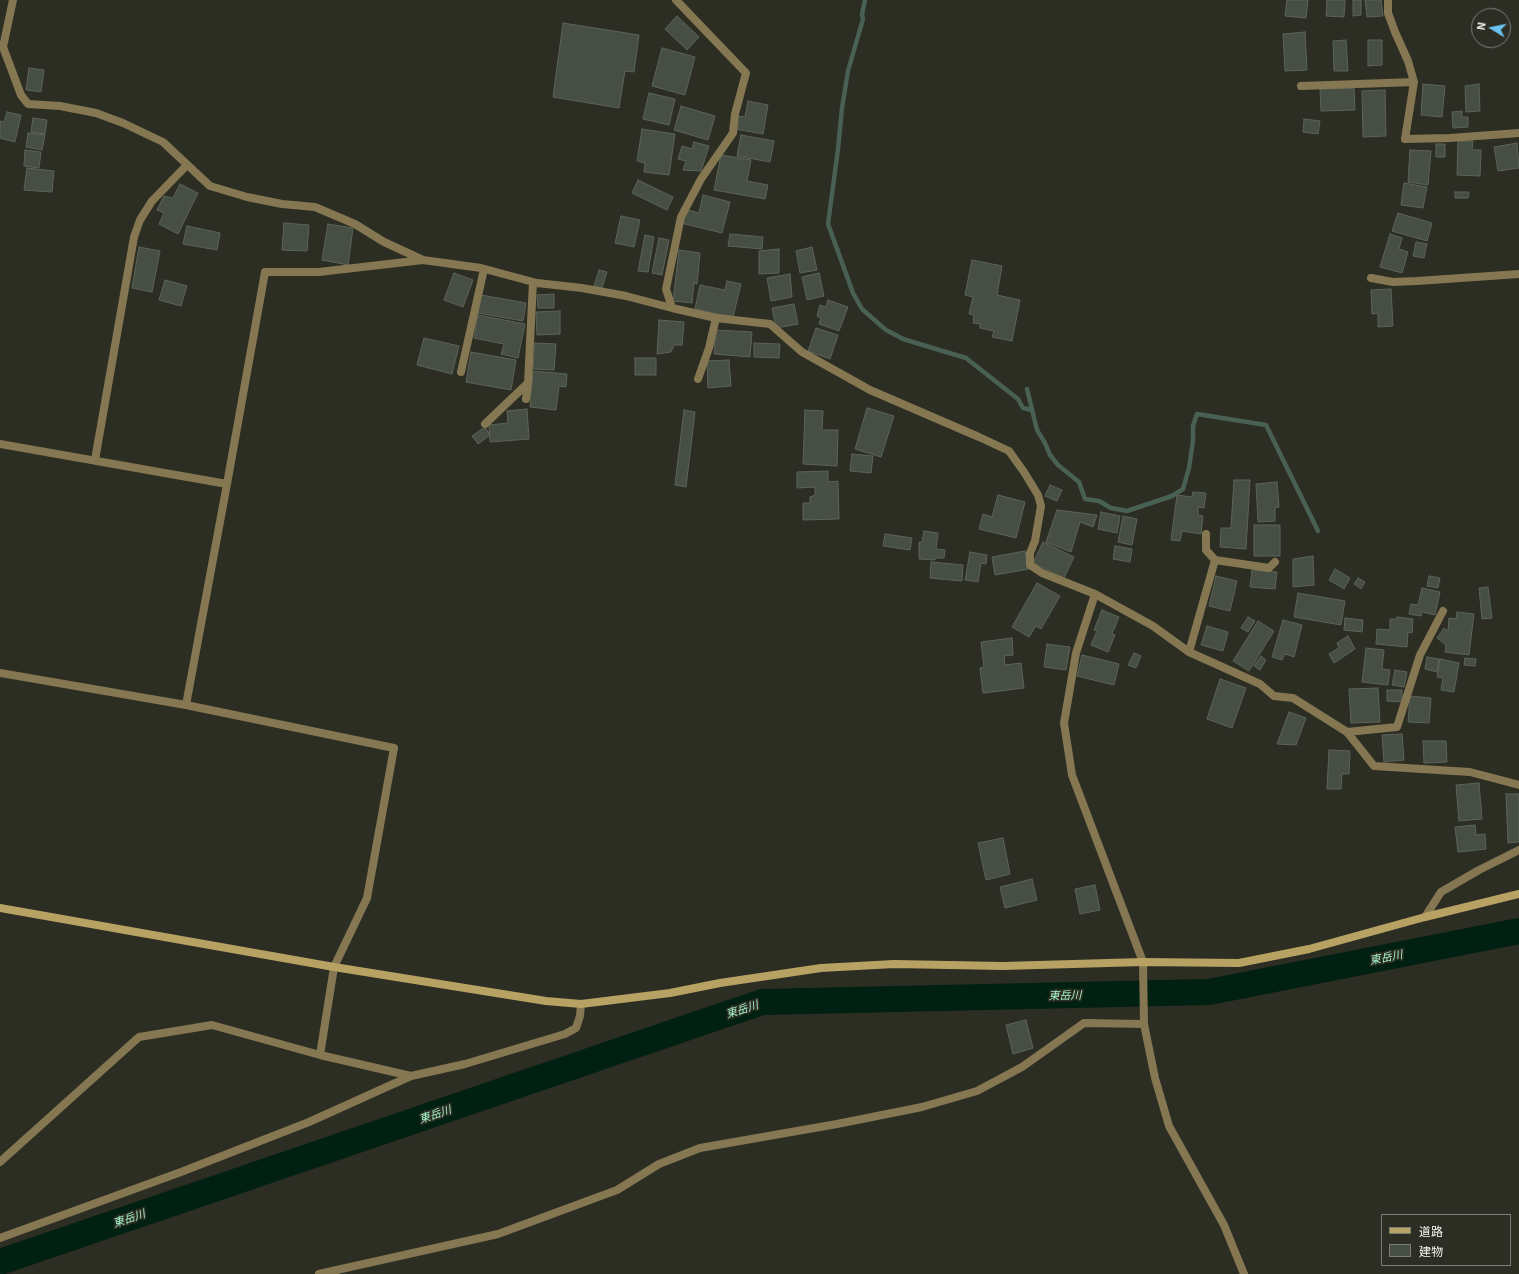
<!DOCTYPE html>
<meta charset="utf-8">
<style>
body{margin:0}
#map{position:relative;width:1519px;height:1274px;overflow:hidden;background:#2c2d23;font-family:Georgia,"Noto Sans JP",serif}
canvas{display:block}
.legend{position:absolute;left:1381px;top:1214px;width:130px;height:52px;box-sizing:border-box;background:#2c2d23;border:1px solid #7c7d75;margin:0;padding:5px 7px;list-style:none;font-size:12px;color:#f4f6ef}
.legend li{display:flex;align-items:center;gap:8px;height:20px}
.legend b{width:20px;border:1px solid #7c7d75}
.north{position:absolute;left:1471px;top:8px;width:40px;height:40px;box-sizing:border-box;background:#2c2d23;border:1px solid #7c7d75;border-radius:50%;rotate:280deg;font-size:11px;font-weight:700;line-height:16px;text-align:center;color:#f4f6ef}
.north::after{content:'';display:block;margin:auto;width:14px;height:18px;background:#6bc3f2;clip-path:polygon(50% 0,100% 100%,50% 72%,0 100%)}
</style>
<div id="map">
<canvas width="1519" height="1274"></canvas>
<ul class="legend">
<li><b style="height:5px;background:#b7a264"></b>道路</li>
<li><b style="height:11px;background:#474f45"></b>建物</li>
</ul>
<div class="north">N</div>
</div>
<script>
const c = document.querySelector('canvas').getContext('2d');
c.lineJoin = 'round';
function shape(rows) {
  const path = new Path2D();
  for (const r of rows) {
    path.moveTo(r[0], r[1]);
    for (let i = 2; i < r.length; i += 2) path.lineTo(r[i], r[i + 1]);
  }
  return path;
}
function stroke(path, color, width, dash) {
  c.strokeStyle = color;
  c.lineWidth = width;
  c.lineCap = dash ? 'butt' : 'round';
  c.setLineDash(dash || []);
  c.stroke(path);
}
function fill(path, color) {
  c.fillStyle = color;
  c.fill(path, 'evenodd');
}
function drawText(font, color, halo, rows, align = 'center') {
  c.font = font + ' Georgia,"Noto Sans JP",serif';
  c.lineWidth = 3.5;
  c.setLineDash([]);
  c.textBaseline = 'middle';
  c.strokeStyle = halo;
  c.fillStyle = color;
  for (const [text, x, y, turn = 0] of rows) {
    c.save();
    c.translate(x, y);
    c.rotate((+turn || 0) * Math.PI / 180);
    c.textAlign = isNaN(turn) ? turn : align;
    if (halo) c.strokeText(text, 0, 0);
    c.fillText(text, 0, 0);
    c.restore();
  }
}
stroke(shape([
 [865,0,862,14,863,19,848,71,842,108,838,149,828,224,853,293,862,309,886,330,903,339,966,358,1018,399,1023,408,1032,410],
 [1027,389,1037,430,1045,443,1050,455,1058,465,1079,482,1085,499,1099,501,1111,508,1127,511,1172,496,1183,489,1189,468,1193,441,1193,426,1197,414,1266,425,1318,531]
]), '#496054', 4.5);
stroke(shape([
 [0,1262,762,1002,1209,992,1519,931]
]), '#002012', 26);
const building = shape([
 [1287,0,1308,0,1306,18,1285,16,1287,0],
 [1327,0,1345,0,1344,17,1326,16,1327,0],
 [1353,0,1361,0,1361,15,1353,16,1353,0],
 [1365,0,1381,0,1383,16,1367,17,1365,0],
 [677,16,699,37,687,50,665,29,677,16],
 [563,23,639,35,634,72,625,71,619,108,553,97,563,23],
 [1305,32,1307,70,1285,71,1283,34,1305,32],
 [1346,40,1348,71,1334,71,1333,41,1346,40],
 [1368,40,1382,40,1382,65,1368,66,1368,40],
 [662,48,695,57,685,95,652,86,662,48],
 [29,68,44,70,41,92,26,90,29,68],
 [1423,84,1445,86,1442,117,1421,115,1423,84],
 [1479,84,1480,111,1466,112,1465,86,1479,84],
 [1354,88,1355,110,1321,111,1320,89,1354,88],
 [1385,90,1386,136,1363,137,1362,91,1385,90],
 [649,93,675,99,669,125,643,119,649,93],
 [748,101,768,105,763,134,735,129,737,116,745,117,748,101],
 [681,106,715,116,708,140,674,130,681,106],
 [1462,111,1462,117,1468,117,1468,127,1453,128,1452,112,1462,111],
 [7,112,21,115,15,142,0,138,0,121,4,122,7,112],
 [33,118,47,120,45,134,31,132,33,118],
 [1304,119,1320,121,1318,134,1303,132,1304,119],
 [642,129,675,134,669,175,644,172,645,163,637,161,642,129],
 [28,133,45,135,42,150,26,147,28,133],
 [741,135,774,141,770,162,737,156,741,135],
 [1458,141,1473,141,1472,150,1481,150,1480,176,1457,175,1458,141],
 [694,142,709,146,701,171,683,170,686,161,678,159,682,146,692,149,694,142],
 [1517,143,1519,168,1498,171,1494,147,1517,143],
 [1436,144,1445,144,1445,157,1436,157,1436,144],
 [25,150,41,152,39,168,24,166,25,150],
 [1410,150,1431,151,1428,185,1408,182,1410,150],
 [721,155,751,160,747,181,768,185,765,199,714,190,721,155],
 [27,168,54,171,52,192,24,190,27,168],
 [638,180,673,197,667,210,632,193,638,180],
 [1404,183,1427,187,1423,208,1401,205,1404,183],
 [180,184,198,193,178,234,159,224,164,213,157,210,164,196,173,198,180,184],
 [1455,192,1469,192,1468,198,1455,198,1455,192],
 [703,195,730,202,722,233,681,223,685,209,699,213,703,195],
 [1398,213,1432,223,1427,241,1392,231,1398,213],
 [621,216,640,220,634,247,615,243,621,216],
 [284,223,309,225,307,251,282,250,284,223],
 [328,224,353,228,348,265,322,260,328,224],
 [187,226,220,233,217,250,183,244,187,226],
 [730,234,763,237,762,249,728,246,730,234],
 [1390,234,1402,238,1399,249,1408,252,1402,273,1380,267,1390,234],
 [645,235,654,237,648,272,638,271,645,235],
 [659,238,669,240,662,275,652,273,659,238],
 [1416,242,1427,244,1424,258,1413,256,1416,242],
 [139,247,160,251,152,292,132,288,139,247],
 [812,247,817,270,800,273,796,251,812,247],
 [779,249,779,273,759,274,759,251,779,249],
 [679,250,700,253,697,284,694,283,692,303,673,301,679,250],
 [972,260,1002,266,997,295,1020,300,1012,341,992,337,994,331,980,328,980,324,973,323,974,315,969,314,973,297,965,295,972,260],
 [599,270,607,272,602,288,594,286,599,270],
 [454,273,473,280,463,307,444,300,454,273],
 [819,273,824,296,807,300,802,277,819,273],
 [790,274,792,297,771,301,767,278,790,274],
 [165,280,187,286,181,306,159,300,165,280],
 [727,281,741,284,733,317,695,309,700,285,725,290,727,281],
 [1391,289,1393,326,1378,327,1378,313,1372,314,1371,290,1391,289],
 [554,294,554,308,538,308,537,295,554,294],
 [481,295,526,303,523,321,478,313,481,295],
 [828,300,848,307,839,331,819,324,821,318,817,316,820,305,826,307,828,300],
 [794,304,798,324,776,328,772,308,794,304],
 [560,311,560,334,537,335,536,312,560,311],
 [478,315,525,324,518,358,501,354,504,344,474,338,478,315],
 [659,320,684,322,682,345,674,345,671,352,657,354,659,320],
 [816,328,838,335,830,359,808,351,816,328],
 [716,330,752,332,750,357,714,354,716,330],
 [424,338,459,346,452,374,417,365,424,338],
 [535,343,556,344,554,370,533,369,535,343],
 [754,343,780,344,779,358,754,357,754,343],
 [471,352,516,360,511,390,466,382,471,352],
 [635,358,656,358,656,375,635,375,635,358],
 [729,360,731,386,708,388,707,361,729,360],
 [533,371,567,374,566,387,559,386,556,410,530,407,533,371],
 [867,408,894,416,881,457,855,449,867,408],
 [527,409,529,439,490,442,489,425,508,423,507,411,527,409],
 [684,410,695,412,686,487,675,485,684,410],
 [805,410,823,411,822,430,838,430,837,466,803,464,805,410],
 [485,427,490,435,478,444,472,436,485,427],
 [852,454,873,456,871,473,850,471,852,454],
 [828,471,828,482,838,481,839,519,803,520,803,503,810,503,810,497,815,495,815,487,797,488,797,472,828,471],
 [1234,480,1250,480,1246,549,1220,547,1221,528,1231,528,1234,480],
 [1277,482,1279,507,1275,508,1275,521,1258,522,1256,484,1277,482],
 [1050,485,1062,490,1057,501,1045,496,1050,485],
 [1193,492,1206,493,1204,508,1198,507,1198,515,1203,516,1201,534,1182,531,1180,541,1171,540,1177,495,1192,497,1193,492],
 [998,495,1025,502,1016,538,979,529,983,514,992,517,998,495],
 [1057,510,1097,515,1093,527,1080,522,1071,552,1046,542,1057,510],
 [1101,512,1120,516,1117,533,1098,529,1101,512],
 [1123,516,1137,519,1132,545,1118,542,1123,516],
 [1254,525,1280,525,1280,556,1254,556,1254,525],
 [924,531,938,533,936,549,945,550,944,558,936,558,935,560,919,559,919,542,922,542,924,531],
 [885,534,912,538,910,550,883,546,885,534],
 [1043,542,1074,557,1064,578,1033,563,1043,542],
 [1115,546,1132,549,1130,562,1113,559,1115,546],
 [1025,551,1029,569,995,575,992,557,1025,551],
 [970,552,987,555,986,564,981,563,978,582,965,580,970,552],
 [1313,556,1314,585,1293,587,1293,559,1313,556],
 [931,562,963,565,962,581,930,578,931,562],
 [1335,569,1350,578,1344,589,1329,580,1335,569],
 [1252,570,1277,572,1275,589,1250,587,1252,570],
 [1216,576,1237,581,1230,611,1209,606,1216,576],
 [1429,576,1440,578,1438,588,1427,586,1429,576],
 [1358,578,1365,582,1361,589,1354,584,1358,578],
 [1037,583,1060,596,1041,629,1036,626,1029,637,1012,627,1037,583],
 [1488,587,1492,618,1482,619,1479,588,1488,587],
 [1422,588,1440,592,1435,615,1422,612,1421,616,1409,614,1411,604,1418,605,1422,588],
 [1298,593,1345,601,1341,625,1294,617,1298,593],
 [1102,610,1119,617,1112,634,1115,635,1108,652,1091,645,1097,631,1094,630,1102,610],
 [1457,612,1474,614,1469,655,1445,652,1446,645,1437,638,1444,628,1448,631,1449,618,1456,619,1457,612],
 [1248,617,1255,621,1248,632,1241,628,1248,617],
 [1397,617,1413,619,1412,633,1408,632,1407,647,1376,644,1377,629,1390,630,1390,619,1397,619,1397,617],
 [1345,618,1363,620,1362,632,1344,630,1345,618],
 [1283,620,1302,625,1294,657,1285,654,1282,660,1272,657,1283,620],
 [1258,621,1274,631,1249,671,1233,661,1258,621],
 [1207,626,1228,632,1223,651,1201,645,1207,626],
 [1348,636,1355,649,1334,663,1329,654,1339,648,1337,643,1348,636],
 [1012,638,1013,655,1004,656,1005,665,1021,663,1024,688,983,693,980,668,984,667,981,642,1012,638],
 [1047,644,1070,647,1066,670,1044,667,1047,644],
 [1366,648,1384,650,1382,669,1390,670,1388,685,1362,682,1366,648],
 [1134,653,1141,656,1136,668,1128,665,1134,653],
 [1082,655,1119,664,1114,685,1077,676,1082,655],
 [1261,656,1266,660,1260,670,1254,666,1261,656],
 [1427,657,1439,659,1437,672,1425,669,1427,657],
 [1465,658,1476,659,1475,666,1464,665,1465,658],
 [1440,659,1459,663,1454,692,1441,690,1443,678,1437,677,1440,659],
 [1395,670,1407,672,1404,687,1392,685,1395,670],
 [1220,679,1246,688,1232,728,1207,719,1220,679],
 [1378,688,1380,722,1351,723,1349,689,1378,688],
 [1387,690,1402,690,1402,702,1387,701,1387,690],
 [1410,696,1431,698,1429,723,1408,722,1410,696],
 [1289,712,1306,718,1296,745,1277,744,1289,712],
 [1402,734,1404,760,1384,762,1382,735,1402,734],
 [1423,741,1446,741,1447,762,1424,763,1423,741],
 [1329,750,1350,751,1349,774,1342,774,1341,789,1327,789,1329,750],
 [1479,783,1482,819,1459,821,1456,785,1479,783],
 [1506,794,1519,794,1519,842,1508,843,1506,794],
 [1475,825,1476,835,1485,834,1486,849,1458,852,1455,827,1475,825],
 [1003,838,1010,874,986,880,978,843,1003,838],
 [1032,879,1037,900,1005,908,1000,887,1032,879],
 [1095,885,1100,910,1080,914,1075,889,1095,885],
 [1026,1020,1033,1048,1013,1054,1006,1025,1026,1020]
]);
fill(building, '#474f45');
stroke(building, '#5c645a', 1);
stroke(shape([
 [13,0,3,47,21,95,28,104,60,106,96,113,123,123,163,142,210,186,247,197,282,204,315,207,355,224,384,242,423,260,481,268,537,283,582,288,626,296,672,308,716,318,770,324,802,352,870,390,979,437,1009,451,1024,472,1038,495,1041,506,1035,541,1030,553,1030,565,1042,573,1095,594,1153,626,1189,652,1260,684,1274,696,1293,698,1347,732,1374,766,1470,772,1519,785],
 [1388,0,1388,13,1395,32,1408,61,1414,82,1405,139,1450,138,1519,133],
 [1301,86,1414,82],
 [1371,278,1393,282,1417,281,1519,274],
 [672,308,666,289,681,217,701,179,733,133,735,114,746,73,676,0],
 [461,372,484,269],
 [698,379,709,348,716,318],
 [526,399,528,383],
 [485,424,528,383,533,282],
 [0,444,227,484,265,272,319,272,423,260],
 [95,460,134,237,140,220,152,201,187,165],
 [1215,560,1269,568,1275,562],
 [1095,594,1076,653,1064,723,1072,775,1143,962,1144,1024,1155,1078,1169,1126,1224,1225,1244,1274],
 [1189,652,1215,560,1206,550,1206,534],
 [0,673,186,705,394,748,367,898,334,967,320,1055,411,1076],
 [186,705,227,484],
 [1347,732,1397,727,1420,655,1443,611],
 [1425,917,1441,892,1479,870,1519,850],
 [0,1162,139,1037,212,1025,320,1055],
 [0,1238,181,1172,309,1122,411,1076,465,1064,565,1034,576,1028,580,1016,581,1004],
 [319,1274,498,1234,617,1190,659,1164,700,1148,837,1124,922,1107,977,1091,1022,1067,1084,1023,1144,1024]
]), '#857751', 8);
stroke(shape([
 [0,908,334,967,546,1001,581,1004,670,993,720,983,821,968,894,964,1003,966,1143,962,1239,963,1309,949,1425,917,1519,894]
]), '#b7a264', 8);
drawText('italic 11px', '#a4f3cc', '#2c2d23', [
 ["東岳川",1386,957,-11],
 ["東岳川",1065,995,-1],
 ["東岳川",742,1009,-18],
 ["東岳川",435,1114,-19],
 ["東岳川",129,1218,-19]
]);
</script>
